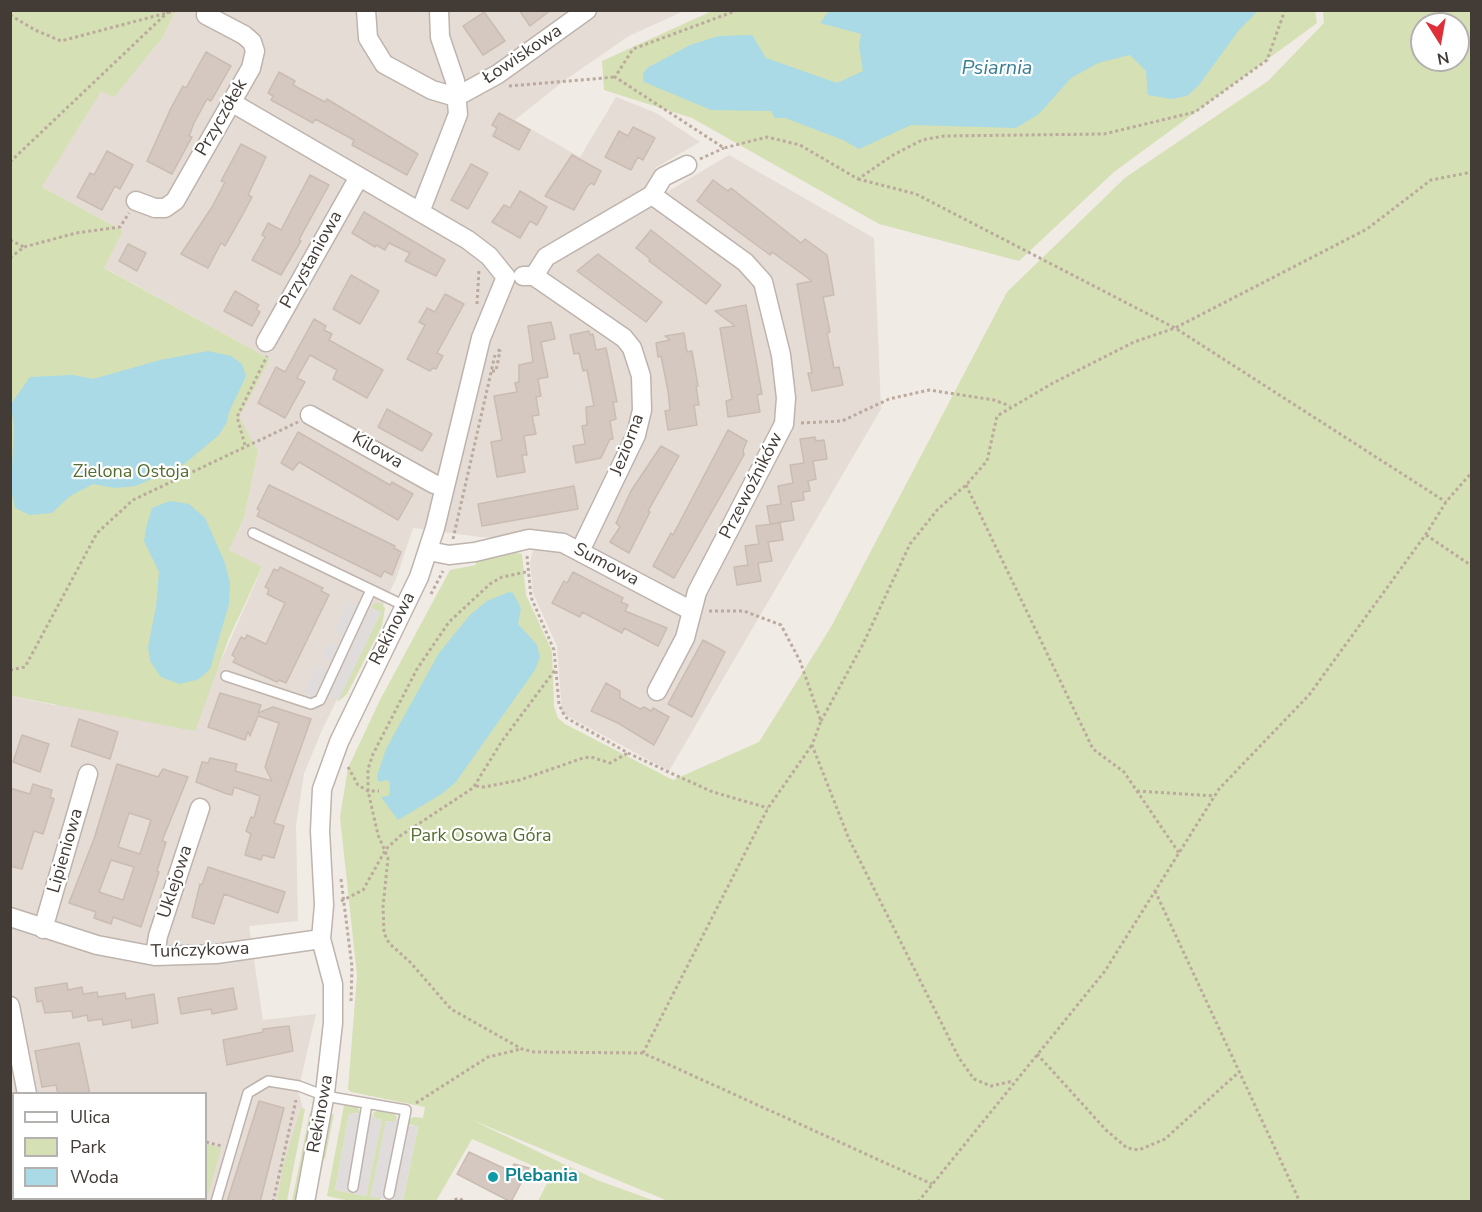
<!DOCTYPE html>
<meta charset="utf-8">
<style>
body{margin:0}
#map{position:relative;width:1482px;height:1212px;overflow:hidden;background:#f1ebe6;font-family:"Nunito Sans",sans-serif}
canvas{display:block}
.frame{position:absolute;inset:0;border:12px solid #433b36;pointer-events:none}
.legend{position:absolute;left:12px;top:1092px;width:195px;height:108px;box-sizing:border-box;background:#fff;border:2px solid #b4b1af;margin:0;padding:8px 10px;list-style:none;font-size:18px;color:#433b36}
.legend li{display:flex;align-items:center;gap:12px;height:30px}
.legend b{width:30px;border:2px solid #b4b1af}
.north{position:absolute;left:1410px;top:12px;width:60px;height:60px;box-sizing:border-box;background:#fff;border:2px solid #b4b1af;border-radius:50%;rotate:169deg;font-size:16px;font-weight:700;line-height:24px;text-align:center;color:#433b36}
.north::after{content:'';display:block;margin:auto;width:21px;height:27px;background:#df2f38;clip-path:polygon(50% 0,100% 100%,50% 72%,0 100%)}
</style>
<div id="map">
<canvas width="1482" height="1212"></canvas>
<div class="frame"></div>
<ul class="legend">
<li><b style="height:8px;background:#fff"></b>Ulica</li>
<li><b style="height:16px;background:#d5e0b4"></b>Park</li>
<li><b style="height:16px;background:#a9dae6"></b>Woda</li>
</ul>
<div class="north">N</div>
</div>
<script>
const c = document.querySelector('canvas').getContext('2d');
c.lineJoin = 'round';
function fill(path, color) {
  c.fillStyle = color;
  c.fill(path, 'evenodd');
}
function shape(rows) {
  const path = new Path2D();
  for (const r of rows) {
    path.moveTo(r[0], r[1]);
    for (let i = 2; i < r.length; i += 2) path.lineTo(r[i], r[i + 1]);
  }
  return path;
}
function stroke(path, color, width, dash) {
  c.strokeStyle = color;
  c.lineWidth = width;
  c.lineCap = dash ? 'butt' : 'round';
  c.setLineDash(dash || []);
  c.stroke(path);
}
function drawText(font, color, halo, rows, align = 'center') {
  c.font = font + ' "Nunito Sans",sans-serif';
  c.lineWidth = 4.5;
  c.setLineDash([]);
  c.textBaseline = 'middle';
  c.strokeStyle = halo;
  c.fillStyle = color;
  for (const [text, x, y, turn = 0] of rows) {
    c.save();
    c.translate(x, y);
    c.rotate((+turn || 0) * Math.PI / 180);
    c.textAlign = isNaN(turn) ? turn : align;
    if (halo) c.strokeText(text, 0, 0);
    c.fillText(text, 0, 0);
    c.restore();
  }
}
fill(shape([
 [360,10,377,19,378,10,684,11,629,36,565,80,515,120,580,157,616,97,656,113,700,142,655,168,667,192,729,155,874,238,881,409,669,771,562,713,557,646,533,593,530,562,533,551,529,540,480,537,413,528,396,579,322,730,304,774,296,825,298,921,249,926,263,1020,316,1014,298,1091,303,1108,282,1201,11,1201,10,696,54,705,213,679,262,568,229,550,244,518,258,451,238,417,270,359,103,267,123,231,42,187,101,90,114,96,163,37,175,11],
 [14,1094,206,1094,206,1198,14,1198]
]), '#e4dcd5');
fill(shape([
 [1315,10,1317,23,1114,172,1019,261,879,224,692,118,604,90,602,61,712,11],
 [10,11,175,11,163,37,114,97,101,91,42,187,123,231,104,268,270,359,239,417,258,451,244,518,229,550,262,567,229,638,195,731,11,696],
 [1323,11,1471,11,1471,1201,668,1201,472,1120,597,1180,655,1201,538,1201,552,1174,472,1139,436,1201,403,1201,418,1127,409,1124,408,1120,414,1117,423,1118,425,1107,351,1092,348,1089,357,976,340,817,348,768,380,700,450,570,476,565,476,559,514,552,522,554,526,595,552,651,554,706,558,718,565,724,673,780,759,742,831,627,1007,292,1126,177,1268,81,1324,23],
 [1422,24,1458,24,1458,60,1422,60],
 [375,603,381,603,385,608,382,626,347,694,339,701,328,698,338,700,381,612,371,608],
 [347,1105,358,1107,360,1113,349,1114,335,1190,366,1196,382,1120,374,1118,373,1113,379,1110,393,1113,397,1117,394,1122,386,1121,371,1196,381,1198,379,1201,350,1201,327,1196,344,1106],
 [301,1108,305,1109,287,1201,277,1201,283,1167],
 [310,1111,311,1116,295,1201,292,1201],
 [334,1113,325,1159,320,1158,328,1119],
 [206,1144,221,1148,208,1195,206,1194]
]), '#d5e0b4');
fill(shape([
 [348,601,358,606,344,637,334,632],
 [371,608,381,612,339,700,329,695],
 [329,641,339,646,332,661,322,657],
 [317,665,327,670,314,696,304,691],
 [360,1113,372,1114,374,1118,382,1120,366,1196,335,1190,349,1114],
 [397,1118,408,1120,411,1126,418,1126,403,1201,370,1197,386,1121,394,1122]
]), '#dfdcdb');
fill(shape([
 [830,10,1258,10,1258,11,1239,30,1199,85,1187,96,1171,99,1148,95,1146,71,1130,55,1098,63,1071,78,1039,114,1016,128,911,125,859,149,843,140,785,118,775,118,771,111,711,110,644,82,643,74,647,68,690,45,719,36,752,35,766,58,837,83,863,71,859,46,861,34,820,23],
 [208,351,231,356,242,364,246,376,229,412,227,422,219,435,184,464,136,486,115,488,93,484,70,496,52,513,30,515,15,508,11,489,14,427,11,404,30,377,73,375,93,379,160,360],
 [170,501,189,504,205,518,225,563,230,583,229,604,210,669,199,679,180,684,161,677,150,661,148,647,156,607,159,572,144,541,147,524,152,508],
 [509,592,513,593,521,608,518,624,537,645,540,657,535,670,455,783,440,795,398,820,381,797,389,796,390,783,387,780,379,782,377,776,386,749,439,653,470,615,487,601]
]), '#a9dae6');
const building = shape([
 [519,10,551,10,530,26,519,10],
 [484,12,505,41,483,55,463,26,484,12],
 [206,52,231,66,211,101,207,99,194,123,189,136,192,137,172,174,147,161,171,108,183,86,186,88,206,52],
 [279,72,295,81,293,85,325,102,327,99,418,154,407,175,352,145,354,140,315,119,313,123,271,100,273,96,268,93,279,72],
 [499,113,530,130,519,150,493,136,497,128,492,125,499,113],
 [633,127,655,138,643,160,638,157,631,170,605,157,619,131,628,136,633,127],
 [241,144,266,157,248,195,252,197,243,214,225,246,221,243,208,268,181,254,212,207,225,182,221,181,241,144],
 [107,151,133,165,120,189,115,186,102,210,77,197,90,173,94,175,107,151],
 [572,155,601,171,594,185,591,183,587,187,574,210,545,196,572,155],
 [471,164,488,173,468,209,451,200,471,164],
 [310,175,329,185,302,234,299,240,301,241,281,275,252,260,265,237,262,235,268,223,281,230,310,175],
 [713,180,728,191,731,188,801,243,805,239,827,255,834,295,823,297,830,332,827,333,834,368,839,367,843,385,812,391,808,373,812,373,797,284,812,281,772,252,770,255,697,201,713,180],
 [520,191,547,207,537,225,530,221,520,238,492,222,504,205,510,208,520,191],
 [364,212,445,260,436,276,405,261,410,253,389,243,385,250,376,245,375,247,352,233,364,212],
 [651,230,721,285,706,304,649,261,650,259,636,248,651,230],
 [128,244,146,253,137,271,119,261,128,244],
 [598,254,662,302,646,322,577,271,598,254],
 [351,275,379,291,360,324,333,309,351,275],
 [235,291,259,305,256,309,260,312,252,326,224,311,235,291],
 [445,294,464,304,437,353,443,356,436,369,433,368,430,371,407,359,425,325,419,322,427,308,435,312,445,294],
 [746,305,762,394,757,395,760,412,728,417,726,401,732,399,720,328,735,326,715,311,746,305],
 [314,319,326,326,324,330,332,334,329,340,383,370,367,398,333,379,337,370,310,355,297,378,305,382,285,418,258,403,276,367,285,372,314,319],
 [551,322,555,339,541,342,548,377,538,379,541,396,536,397,539,415,532,416,536,434,524,436,527,455,522,455,525,472,497,477,491,442,502,440,494,396,517,392,515,383,519,382,519,365,533,362,528,326,551,322],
 [589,331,590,335,593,334,596,350,606,348,617,402,613,402,616,419,610,421,613,439,610,439,601,458,576,463,573,446,585,444,582,426,587,425,586,407,594,406,587,370,583,371,579,353,574,354,570,335,589,331],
 [684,333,687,352,692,351,698,386,696,386,699,405,694,405,697,425,668,430,665,411,670,410,668,391,661,356,658,357,656,343,670,340,665,336,684,333],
 [387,409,432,434,422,451,378,427,387,409],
 [728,430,747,441,743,450,744,455,674,578,653,566,671,533,673,535,728,430],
 [298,432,390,485,392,482,413,494,398,520,299,462,293,470,281,463,298,432],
 [815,437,816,441,824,440,827,459,813,461,816,479,808,481,810,491,803,492,804,500,791,502,794,520,770,524,767,506,781,504,778,486,793,483,790,465,804,463,800,439,815,437],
 [661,446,679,456,648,511,650,512,629,553,610,542,620,527,616,523,631,491,661,446],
 [269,485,395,546,394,548,401,552,392,575,384,571,381,577,257,516,260,510,257,509,269,485],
 [574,486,578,509,482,526,478,504,574,486],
 [780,523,783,540,768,542,772,561,758,563,761,581,737,585,734,567,748,565,745,546,759,544,756,526,780,523],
 [280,567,323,588,321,591,329,595,286,683,279,680,277,682,233,662,236,658,232,655,241,637,245,639,247,635,266,644,285,603,267,594,269,589,265,587,274,569,278,571,280,567],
 [573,572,623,598,621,602,628,605,625,611,667,628,658,646,624,628,622,633,582,612,580,617,552,603,564,581,567,583,573,572],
 [703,640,725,652,692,717,668,704,703,640],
 [606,683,620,691,620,698,640,709,644,707,651,711,653,708,669,717,654,745,618,723,591,711,606,683],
 [220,693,261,705,258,713,273,707,311,719,274,823,284,826,274,858,263,855,261,860,245,855,251,834,246,831,251,817,254,818,260,796,234,787,232,795,227,794,196,782,202,762,208,763,210,758,237,764,235,771,272,781,265,767,279,723,258,716,250,736,248,731,245,740,208,727,220,693],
 [79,719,118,732,110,759,71,746,79,719],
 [22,735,49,744,40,772,13,762,22,735],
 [117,764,158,777,163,769,188,777,162,841,166,842,157,871,159,872,141,927,113,917,111,924,94,918,96,912,69,903,94,839,117,764],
 [129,813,151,820,140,854,118,847,129,813],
 [111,860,134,867,123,900,99,892,111,860],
 [33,784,52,790,50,797,54,799,43,834,34,831,22,869,10,866,10,788,30,794,33,784],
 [208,867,285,892,278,913,224,894,214,924,192,917,200,884,202,885,208,867],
 [67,983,68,990,82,987,83,994,97,992,98,997,125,993,126,999,154,994,158,1023,132,1028,131,1020,103,1025,102,1019,88,1021,87,1015,73,1018,72,1011,45,1013,42,1001,37,1002,35,988,67,983],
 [233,988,237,1009,212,1014,211,1009,181,1014,178,998,233,988],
 [289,1026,293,1051,227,1065,223,1040,263,1032,263,1029,289,1026],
 [79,1043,90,1094,58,1094,56,1085,42,1087,35,1051,79,1043],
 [259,1101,284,1108,260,1202,227,1202,259,1101],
 [469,1152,510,1171,514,1164,529,1168,511,1202,457,1174,469,1152]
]);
fill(building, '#d4c8c0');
stroke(building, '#cbbcb1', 1.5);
const service = shape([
 [253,533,405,606],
 [226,676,311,704,320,700,371,590],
 [353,1187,367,1104],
 [216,1202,248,1093,268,1081,299,1086,325,1096,406,1110,389,1194]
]);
const minor = shape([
 [366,10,368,38,384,64,432,90,456,97],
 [456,97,498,74,587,10],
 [231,102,468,240,489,256,506,277],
 [652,195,745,262,763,282,781,355,786,398,784,424,697,592,685,638,657,691],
 [136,201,155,208,165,208,175,201,251,68,255,51,252,42,244,35,206,15],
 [420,212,458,114,455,81,440,37,439,10],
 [523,276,534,276,546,257,652,195,663,177,687,165],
 [534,276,624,338,632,348,641,376,642,410,636,435,580,551],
 [266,342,359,177],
 [310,415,434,484,444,487],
 [429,551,449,555,475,552,529,539,563,543,692,611],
 [10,917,97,945,155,956,216,954,321,939],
 [43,929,88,774],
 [155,956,158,936,200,808],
 [10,1006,27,1094],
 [305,1202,325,1093,333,1023,333,984,321,939,324,905,320,831,322,789,339,742,419,577,435,528,481,338,506,277]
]);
stroke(service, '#beb4ad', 12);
stroke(minor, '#beb4ad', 21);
stroke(shape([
 [738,10,633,49,615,77,724,148,767,137,800,145,858,179,893,155,922,140,944,136,1104,134,1195,112,1267,60,1285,10],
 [10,15,35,30,61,41,178,10],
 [509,86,615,77],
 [700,159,724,148],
 [10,162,170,10],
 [858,179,916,194,1175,328,1446,502],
 [10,240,24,247],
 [10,258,24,247,76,233,120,227,129,213],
 [477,304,479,270],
 [492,371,496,371,500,351,497,349],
 [801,423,842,421,889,399,929,390,994,400,1010,406],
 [245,445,237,417,267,356],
 [966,485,1093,749,1124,772,1179,853],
 [1426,535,1472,566],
 [453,539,495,355],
 [527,556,531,597,554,650,559,704,565,717,628,753,675,775,713,792,768,808],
 [526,572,502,577,490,584,449,622,417,669,373,754,368,769,368,791,378,835,388,858,383,907,384,933,389,943,410,962,451,1009,522,1049,534,1052,643,1053,932,1184],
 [431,594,443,571],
 [709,611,744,611,781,625,800,661,821,721,812,745,849,839,959,1058,974,1079,991,1086,1013,1081],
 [10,670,25,667,97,533,133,500,298,422],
 [821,721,863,644,910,544,938,509,966,485,987,461,997,416,1053,383,1134,342,1175,328,1367,229,1431,180,1472,172],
 [348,767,358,785,368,791,379,791],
 [476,786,484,787,520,780,583,758,591,757,610,763,628,753],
 [1137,791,1215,796],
 [341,879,352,967,351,1001],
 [1155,891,1300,1202],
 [341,901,363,890,386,849,400,836,473,788,502,741,555,670],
 [643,1053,768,808,812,745],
 [1037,1054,1106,1130,1127,1148,1139,1150,1165,1139,1239,1072],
 [416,1103,488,1057,521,1049],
 [206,1142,222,1146],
 [10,1198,14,1198],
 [165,1202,166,1198],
 [273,1202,296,1100],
 [449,1202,459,1198,465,1202],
 [918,1202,1105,971,1219,789,1309,695,1426,534,1446,502,1472,472]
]), '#bbaa9d', 3, [3, 3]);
stroke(service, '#fff', 9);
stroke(minor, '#fff', 18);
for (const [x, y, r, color] of [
 [493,1177,6,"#0f9aa8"]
]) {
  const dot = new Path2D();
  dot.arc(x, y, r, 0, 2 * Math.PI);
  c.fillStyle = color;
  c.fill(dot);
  stroke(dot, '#fff', 2);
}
drawText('18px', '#433b36', '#fff', [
 ["Łowiskowa",523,55,-34],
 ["Przyczółek",222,118,-60],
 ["Przystaniowa",312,260,-61],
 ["Jeziorna",628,445,-69],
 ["Kilowa",377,451,30],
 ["Przewoźników",752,486,-63],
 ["Sumowa",606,565,28],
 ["Rekinowa",393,629,-63],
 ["Lipieniowa",66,851,-74],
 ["Uklejowa",176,882,-72],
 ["Tuńczykowa",200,951,-2],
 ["Rekinowa",321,1114,-80]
]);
drawText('18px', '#546d31', '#fff', [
 ["Zielona Ostoja",131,473],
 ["Park Osowa Góra",481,837]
]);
drawText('bold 18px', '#0d838f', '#fff', [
 ["Plebania",505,1177]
], 'left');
drawText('italic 20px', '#397e93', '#fff', [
 ["Psiarnia",997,69]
]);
</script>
